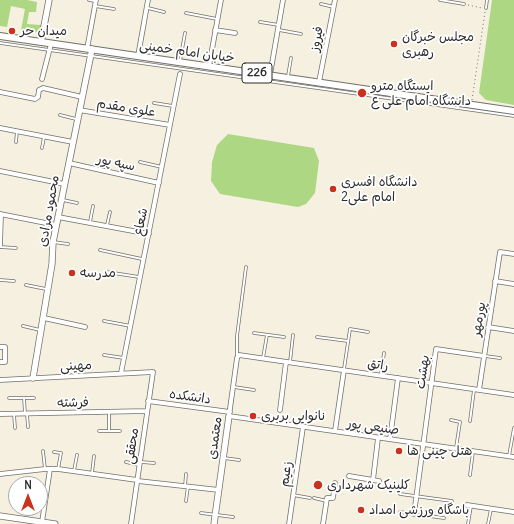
<!DOCTYPE html>
<meta charset="utf-8">
<style>
body{margin:0}
#map{position:relative;width:514px;height:524px;overflow:hidden;background:#f6f0e1;font-family:Delius,sans-serif}
canvas{display:block}
.north{position:absolute;left:8px;top:476px;width:40px;height:40px;box-sizing:border-box;background:#fff;border:1px solid #aaa;border-radius:50%;rotate:0deg;font-size:11px;font-weight:700;line-height:16px;text-align:center;color:#2b2b2b}
.north::after{content:'';display:block;margin:auto;width:14px;height:18px;background:#c8321e;clip-path:polygon(50% 0,100% 100%,50% 72%,0 100%)}
</style>
<div id="map">
<canvas width="514" height="524"></canvas>
<div class="north">N</div>
</div>
<script>
const c = document.querySelector('canvas').getContext('2d');
c.lineJoin = 'round';
function fill(path, color) {
  c.fillStyle = color;
  c.fill(path, 'evenodd');
}
function shape(rows) {
  const path = new Path2D();
  for (const r of rows) {
    path.moveTo(r[0], r[1]);
    for (let i = 2; i < r.length; i += 2) path.lineTo(r[i], r[i + 1]);
  }
  return path;
}
function stroke(path, color, width, dash) {
  c.strokeStyle = color;
  c.lineWidth = width;
  c.lineCap = dash ? 'butt' : 'round';
  c.setLineDash(dash || []);
  c.stroke(path);
}
function drawText(font, color, halo, rows, align = 'center') {
  c.font = font + ' Delius,"Playpen Sans Arabic",sans-serif';
  c.lineWidth = 3.5;
  c.setLineDash([]);
  c.textBaseline = 'middle';
  c.strokeStyle = halo;
  c.fillStyle = color;
  for (const [text, x, y, turn = 0] of rows) {
    c.save();
    c.translate(x, y);
    c.rotate((+turn || 0) * Math.PI / 180);
    c.textAlign = isNaN(turn) ? turn : align;
    if (halo) c.strokeText(text, 0, 0);
    c.fillText(text, 0, 0);
    c.restore();
  }
}
fill(shape([
 [0,0,27,0,37,2,36,12,29,12,27,24,41,25,40,33,21,30,25,9,11,6,7,27,0,26],
 [492,0,514,0,514,105,486,100,479,93],
 [228,134,314,148,319,161,315,193,306,204,298,207,220,194,211,181,212,162,217,145]
]), '#add783');
const lane = shape([
 [89,0,95,1],
 [440,0,464,4],
 [321,4,334,7],
 [95,6,114,9],
 [148,8,164,12],
 [486,8,487,0],
 [186,13,217,19],
 [260,22,279,25],
 [279,30,301,34],
 [0,43,514,116],
 [180,61,185,33],
 [288,76,291,58],
 [154,103,173,106],
 [60,115,76,119],
 [16,142,17,131],
 [42,148,44,137],
 [140,162,162,167],
 [63,200,77,203],
 [90,222,93,206],
 [107,225,110,212],
 [53,242,68,244],
 [0,247,16,248],
 [100,250,142,259],
 [107,272,139,277],
 [0,280,14,281],
 [26,285,46,289],
 [104,321,131,326],
 [23,326,40,330],
 [254,333,284,337],
 [317,337,348,341],
 [104,355,124,358],
 [485,356,500,358],
 [237,357,237,336,246,267],
 [263,358,267,335],
 [290,362,293,335],
 [344,369,350,329,368,332],
 [381,375,384,353],
 [234,387,254,390],
 [9,398,34,398],
 [24,398,25,413],
 [109,412,109,431],
 [14,414,15,428],
 [27,414,28,427],
 [451,420,460,422,456,448],
 [470,421,474,390],
 [99,431,120,431],
 [43,451,45,469],
 [54,452,61,453,58,469],
 [509,456,514,428],
 [224,458,239,460],
 [126,462,139,465],
 [141,462,154,463],
 [74,471,77,455],
 [92,473,94,456],
 [470,475,473,452],
 [185,486,186,474],
 [400,494,452,501],
 [293,495,310,498],
 [314,498,327,501],
 [186,501,188,486],
 [400,512,444,518],
 [201,513,233,517],
 [468,524,471,506],
 [488,524,491,509]
]);
const street = shape([
 [215,30,235,33],
 [87,49,96,0],
 [138,56,148,0],
 [209,66,221,0],
 [270,75,283,0],
 [42,79,51,44],
 [319,82,335,0],
 [0,92,35,99,38,97,39,90,43,88,82,97],
 [79,110,170,125],
 [0,128,73,142],
 [69,163,159,183],
 [0,171,64,184],
 [0,214,56,225],
 [58,217,149,234],
 [0,246,1,214],
 [495,281,514,284],
 [44,318,85,327],
 [488,327,514,331],
 [0,362,5,362,5,347,0,347],
 [121,373,180,74],
 [0,380,153,372,131,524],
 [479,390,500,252,514,254],
 [514,395,239,355,237,358,229,416,514,457],
 [148,401,230,412],
 [280,410,286,362],
 [0,414,147,411],
 [335,431,344,370],
 [390,439,398,378],
 [0,474,45,469,58,469,137,480],
 [349,476,373,480,378,438],
 [373,480,379,481],
 [138,481,219,490],
 [467,505,514,512],
 [414,514,436,349,484,356],
 [42,522,50,469],
 [289,524,303,427],
 [323,524,327,498,333,498,335,483]
]);
const secondary = shape([
 [41,42,49,0],
 [33,378,52,264,53,242,92,49],
 [0,516,55,524],
 [214,524,229,416]
]);
const primary = shape([
 [0,36,514,111]
]);
stroke(lane, '#72706b', 3.5);
stroke(street, '#72706b', 5.5);
stroke(secondary, '#72706b', 7);
stroke(primary, '#72706b', 8);
stroke(shape([
 [468,5,482,8],
 [472,100,485,12]
]), '#72706b', 1, [1, 3]);
stroke(lane, '#fff', 2);
stroke(street, '#fff', 4);
stroke(secondary, '#fff', 5.5);
stroke(primary, '#fff', 6);
for (const [x, y, r, color] of [
 [12,31,4,"#c8321e"],
 [394,44,4,"#c8321e"],
 [362,93,5,"#c8321e"],
 [333,189,4,"#c8321e"],
 [72,273,4,"#c8321e"],
 [253,416,4,"#c8321e"],
 [399,451,4,"#c8321e"],
 [318,485,5,"#c8321e"],
 [361,510,4,"#c8321e"]
]) {
  const dot = new Path2D();
  dot.arc(x, y, r, 0, 2 * Math.PI);
  c.fillStyle = color;
  c.fill(dot);
  stroke(dot, '#fff', 1.5);
}
for (const [x, y, w] of [
 [257,73,30]
]) {
  const box = new Path2D();
  box.roundRect(x - w / 2, y - 10, w, 20, 3);
  c.fillStyle = '#fff';
  c.fill(box);
  stroke(box, '#2b2b2b', 1);
}
drawText('bold 12px', '#2b2b2b', null, [
 ["226",257,73]
]);
drawText('13px', '#2b2b2b', '#fff', [
 ["میدان حر",20,31],
 ["مجلس خبرگان",402,37],
 ["رهبری",402,52],
 ["ایستگاه مترو",371,86],
 ["دانشگاه امام علی ع",371,101],
 ["دانشگاه افسری",341,182],
 ["امام علی2",341,197],
 ["مدرسه",80,273],
 ["نانوایی بربری",261,416],
 ["هتل چینی ها",407,451],
 ["کلینیک شهرداری",327,485],
 ["باشگاه ورزشی امداد",369,510]
], 'left');
drawText('13px', '#2b2b2b', '#fff', [
 ["فیروز",317,39,-79],
 ["خیابان امام خمینی",187,52,8],
 ["علوی مقدم",126,108,9],
 ["سپه پور",116,163,12],
 ["محمود مرادی",49,211,-80],
 ["شعاع",141,222,-79],
 ["پورمهر",479,319,-81],
 ["راتق",378,365,8],
 ["مهینی",76,366,-3],
 ["بهشت",423,372,-82],
 ["دانشکده",190,397,8],
 ["فرشته",73,403,-1],
 ["صنیعی پور",373,427,8],
 ["معتمدی",215,438,-82],
 ["محققی",132,446,-82],
 ["زعیم",286,474,-81]
]);
</script>
